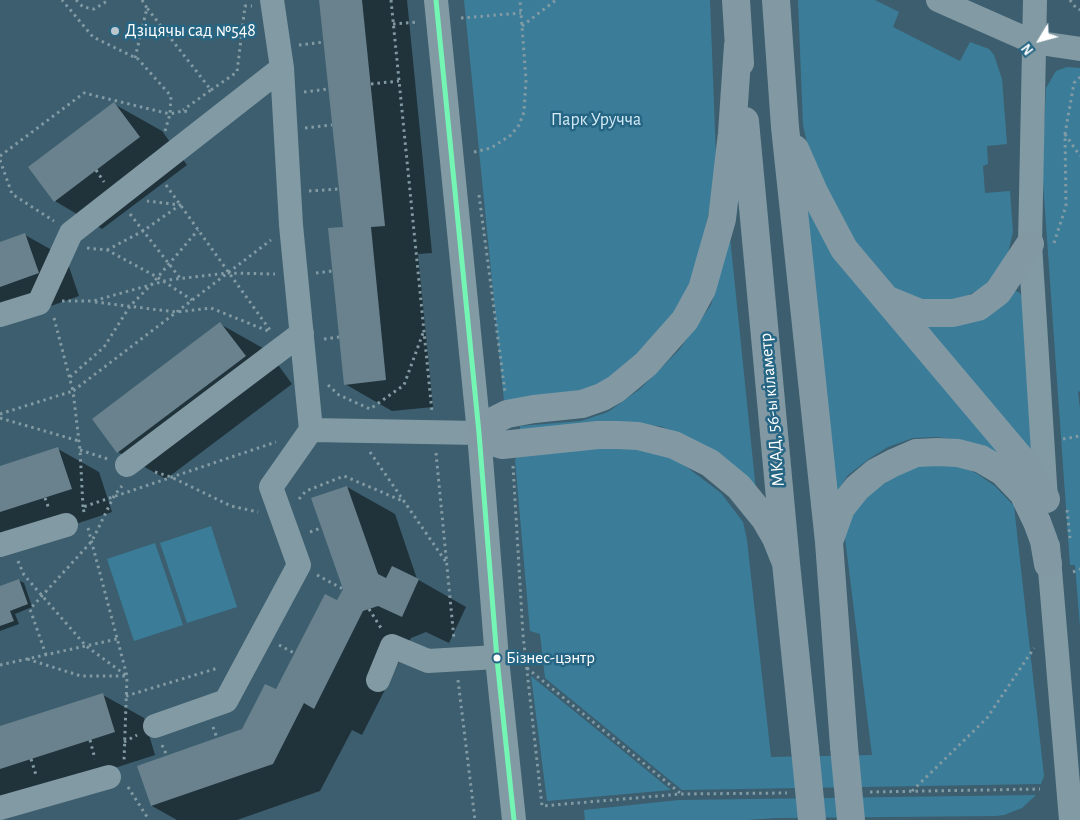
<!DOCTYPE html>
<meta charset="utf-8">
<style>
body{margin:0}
#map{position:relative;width:1080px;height:820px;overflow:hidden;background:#3c5e6e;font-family:"Alegreya Sans",sans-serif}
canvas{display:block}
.north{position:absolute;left:1015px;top:15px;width:50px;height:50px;-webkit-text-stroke:4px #266684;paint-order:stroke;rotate:233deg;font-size:14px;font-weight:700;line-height:20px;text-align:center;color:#fff}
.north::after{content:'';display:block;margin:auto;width:18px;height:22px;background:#fff;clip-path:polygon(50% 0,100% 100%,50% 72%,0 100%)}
</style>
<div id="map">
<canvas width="1080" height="820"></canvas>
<div class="north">N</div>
</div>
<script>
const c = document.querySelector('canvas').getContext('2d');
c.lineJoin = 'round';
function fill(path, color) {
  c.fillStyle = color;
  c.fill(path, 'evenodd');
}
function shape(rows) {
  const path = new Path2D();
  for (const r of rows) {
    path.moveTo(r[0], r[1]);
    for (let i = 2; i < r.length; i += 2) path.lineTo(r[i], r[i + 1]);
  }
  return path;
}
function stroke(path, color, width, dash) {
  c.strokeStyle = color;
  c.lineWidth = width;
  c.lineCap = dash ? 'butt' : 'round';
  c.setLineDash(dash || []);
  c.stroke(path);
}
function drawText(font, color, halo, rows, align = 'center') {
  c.font = font + ' "Alegreya Sans",sans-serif';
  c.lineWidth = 5;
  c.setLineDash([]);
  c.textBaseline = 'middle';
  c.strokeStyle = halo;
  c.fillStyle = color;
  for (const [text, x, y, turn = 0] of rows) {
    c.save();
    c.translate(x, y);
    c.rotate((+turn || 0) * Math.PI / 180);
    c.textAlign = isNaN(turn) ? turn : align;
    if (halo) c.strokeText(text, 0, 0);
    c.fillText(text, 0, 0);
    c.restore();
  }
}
fill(shape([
 [464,0,710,0,716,157,709,211,696,270,674,315,612,380,578,397,504,401],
 [798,0,875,0,899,12,893,27,960,61,970,42,989,49,994,55,1002,79,1007,144,987,146,988,164,983,166,985,193,1010,191,1013,232,1007,257,1001,268,983,287,962,299,936,302,900,295,858,255,810,156,803,125],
 [1067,67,1080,68,1080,391,1078,392,1080,409,1080,627,1075,565,1070,565,1042,168,1046,88,1056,71],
 [805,197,1010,468,961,440,937,437,913,438,888,447,869,459,848,475,834,496],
 [730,237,756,491,689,438,660,426,606,424,520,433,520,426,581,421,608,412,640,389,679,350,711,305],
 [1016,291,1020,293,1022,297,1035,463,922,323],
 [627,445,674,459,688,468,721,493,743,522,747,540,771,757,872,755,844,530,851,514,882,481,918,464,955,464,976,473,995,486,1014,506,1044,776,1041,784,682,790,545,678,540,634,530,631,515,460,518,455],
 [211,526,237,607,187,623,160,543],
 [155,543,183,625,134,641,107,559],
 [531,676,671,790,547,801],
 [1036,795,1022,808,1004,815,996,816,776,818,746,820,585,820,584,810,679,800]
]), '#3b7d99');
fill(shape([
 [320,0,407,0,432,253,418,254,433,407,392,411,345,384,344,228],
 [114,104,162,131,187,165,102,229,55,201],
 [25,235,66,258,79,296,0,324,0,243],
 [220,324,268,351,292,384,166,479,118,452],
 [58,449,99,472,112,512,0,549,0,467],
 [347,487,395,514,417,579,466,607,449,643,426,632,411,638,362,735,352,730,320,791,237,820,177,820,152,806,139,767,243,730,276,691,338,602,345,589],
 [18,580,24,583,32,607,15,614,19,624,0,631,0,587],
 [103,695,144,718,155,755,0,805,0,728]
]), '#0007');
fill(shape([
 [319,0,362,0,385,226,371,227,386,380,344,385,328,228,343,227],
 [114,102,140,137,54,202,28,167],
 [25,233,39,273,0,287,0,242],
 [220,322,246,356,117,453,92,419],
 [58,447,72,489,0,512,0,466],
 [347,486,378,574,386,578,392,566,419,579,402,617,378,606,363,611,314,709,304,703,273,764,151,806,137,766,242,729,265,684,276,689,325,594,337,600,343,589,311,498],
 [19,579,28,604,10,611,14,621,0,626,0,586],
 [103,693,115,732,0,769,0,726]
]), '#69828d');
stroke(shape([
 [76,0,83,7,94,9,109,0],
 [142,0,147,8],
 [391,0,432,412],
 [1070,0,1076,8,1080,10],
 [461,18,521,13],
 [393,24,417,22],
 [522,26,556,0],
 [299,45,324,42],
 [135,58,147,8,211,90,183,110],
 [371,84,399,81],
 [211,90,237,72,245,6,252,6],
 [304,92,328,89],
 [305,128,332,125],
 [165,131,170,114,182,111,190,112],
 [1065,134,1080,156],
 [474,152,491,148,511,135,519,125,524,112,526,80,520,0],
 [0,156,84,93,170,114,171,96,138,59,93,37,62,0],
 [0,160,12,194,54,221],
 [96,170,104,182],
 [166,185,270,330],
 [309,191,339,189],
 [479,195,505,392],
 [130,214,180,278],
 [1054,243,1066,206,1065,134,1074,83,1080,77],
 [87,248,107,250,157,277,192,300],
 [107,250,143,231,180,205,147,201],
 [316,273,332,271],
 [62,301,93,301,168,280,228,273,275,274],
 [95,302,176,312,211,308,268,331],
 [324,339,339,337],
 [70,377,104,347,130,306,151,285,198,230],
 [328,385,339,395,370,409,404,385,423,333],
 [0,414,73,391,54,318],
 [0,418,79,441],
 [1063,439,1080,436],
 [80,450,108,459],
 [370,452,446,562],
 [436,453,454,639],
 [513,466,523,635,542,806,681,794,787,793],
 [155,472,171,477,231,506,258,512],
 [45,498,49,509],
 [299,499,306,491,344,476,405,502],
 [83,507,80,450,73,391,271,240],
 [1067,510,1070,538],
 [84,512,83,507,276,442],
 [88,528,127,676,124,761],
 [310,532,321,528],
 [18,561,24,575,86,646,127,676,81,676,27,659],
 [1073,572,1080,569],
 [317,575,343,589],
 [369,609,381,628],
 [279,645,294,653],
 [46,655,30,609,92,541,114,496,122,486],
 [0,665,117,639],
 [527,668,680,793],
 [458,680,475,820],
 [126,696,218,668],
 [213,727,217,738],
 [90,740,95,759],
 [124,742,137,735],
 [162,745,167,756],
 [31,759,36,775],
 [128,787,149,820],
 [912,791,987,718,1034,648],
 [870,792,1040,789]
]), '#829aa4', 3, [2.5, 4]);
stroke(shape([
 [436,0,479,433,497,659,514,820],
 [938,0,1033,42,1080,49],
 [1035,0,1030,244,1046,500],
 [0,315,39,303,71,233,282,68],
 [311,430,479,433],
 [127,465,302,333],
 [0,545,66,525],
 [1048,546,1071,820],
 [378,680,392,646,428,661,497,657],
 [155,726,226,701,299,565,271,487,311,430,291,225,282,68,272,0],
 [0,808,109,777]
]), '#829aa4', 24);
stroke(shape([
 [736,0,740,63],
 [776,0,785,127,829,542,844,746],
 [738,45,732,133,722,219,702,289,685,320,646,364,616,389,602,397,582,404,534,409,507,414,493,421,479,433,487,440,502,445,598,435,618,435,638,436,674,445,710,463,739,487,765,519,776,538,786,563],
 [745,121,786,563,805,749],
 [795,149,814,192,844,249,1027,466,1046,499],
 [888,300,920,313,953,313,978,307,998,292,1030,244],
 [830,539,841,508,857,488,876,472,893,463,916,453,938,452,958,453,981,459,1003,472,1023,493,1037,522,1044,541,1048,564]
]), '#8299a4', 28);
stroke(shape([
 [844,746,851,820],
 [805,749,812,820]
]), '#8299a4', 28);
stroke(shape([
 [436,0,479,433,497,659,514,820]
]), '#73f6b3', 5);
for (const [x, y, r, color] of [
 [115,31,5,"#bbc7cc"],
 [497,658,4.5,"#fff"]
]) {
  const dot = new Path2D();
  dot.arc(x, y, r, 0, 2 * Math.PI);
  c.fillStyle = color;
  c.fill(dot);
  stroke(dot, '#266684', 2);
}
drawText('17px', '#fff', '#266684', [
 ["Бізнес-цэнтр",506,658]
], 'left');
drawText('18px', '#fff', '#266684', [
 ["Дзіцячы сад №548",125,31]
], 'left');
drawText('18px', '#d3ebf6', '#266684', [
 ["Парк Уручча",596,120]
]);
drawText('18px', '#fff', '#266684', [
 ["МКАД, 56-ы кіламетр",772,410,-95]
]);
</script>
